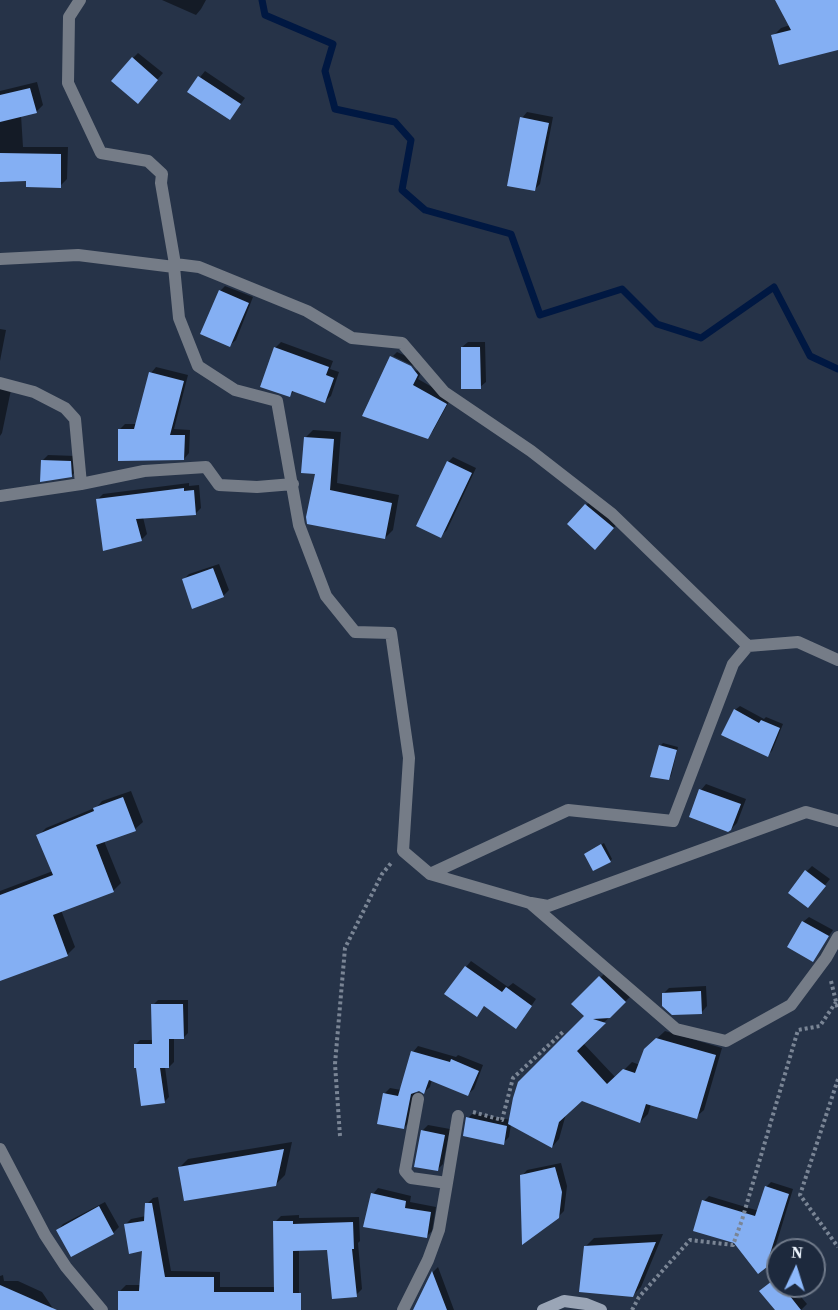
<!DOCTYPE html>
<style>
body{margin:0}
#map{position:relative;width:838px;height:1310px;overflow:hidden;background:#263348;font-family:"Source Serif 4",serif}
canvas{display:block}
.north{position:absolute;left:766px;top:1238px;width:60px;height:60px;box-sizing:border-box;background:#1d293d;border:2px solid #707a8a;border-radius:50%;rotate:4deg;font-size:16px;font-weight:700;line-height:24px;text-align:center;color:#edf4fe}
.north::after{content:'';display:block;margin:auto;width:21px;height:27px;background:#8db9fc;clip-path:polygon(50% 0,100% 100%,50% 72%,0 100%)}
</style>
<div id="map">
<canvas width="838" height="1310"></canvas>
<div class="north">N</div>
</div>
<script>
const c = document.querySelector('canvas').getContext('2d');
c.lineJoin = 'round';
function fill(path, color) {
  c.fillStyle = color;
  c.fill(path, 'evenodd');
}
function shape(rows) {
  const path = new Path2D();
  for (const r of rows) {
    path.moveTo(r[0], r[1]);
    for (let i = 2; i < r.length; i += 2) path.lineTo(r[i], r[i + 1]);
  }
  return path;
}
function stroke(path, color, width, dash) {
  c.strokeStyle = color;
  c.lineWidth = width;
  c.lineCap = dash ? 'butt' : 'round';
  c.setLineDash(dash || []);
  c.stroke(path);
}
fill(shape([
 [162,0,206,0,201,9,196,15],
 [776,0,838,0,838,48,773,36,781,28,790,25],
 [138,53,163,73,143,96,133,58],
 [205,71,245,98,230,118,189,91],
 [37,82,43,105,36,112,21,115,23,147,68,147,67,179,60,186,0,173,0,91],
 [527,112,553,117,540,184,535,189,522,118],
 [225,286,253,297,236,340,230,345,220,291],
 [0,329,6,330,0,361],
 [281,342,333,361,330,369,339,372,331,396,325,401,294,391,289,396,275,348],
 [468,342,485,342,486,382,480,387,462,347],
 [397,352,417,361,423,368,418,379,451,398,433,431,427,437,392,359,417,371,418,368,393,356],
 [156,367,188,375,174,429,190,430,189,453,184,459,120,429,125,424,137,424,151,373],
 [0,380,12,385,2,433,0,436],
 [313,430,341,432,337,483,399,495,393,530,385,538,309,523,316,473,305,438],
 [48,455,76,456,77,470,71,476,42,461],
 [453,457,476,468,447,530,441,536,448,462],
 [189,483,189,486,199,485,201,508,195,514,143,517,147,534,142,539,97,500,103,494],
 [592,499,619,522,595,548,569,524],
 [219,564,229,590,223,596,183,580,189,574],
 [740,706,764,719,766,717,783,724,772,751,767,755,735,710],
 [663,743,678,747,671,776,668,778,660,746],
 [706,784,746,799,737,823,731,829,701,790],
 [131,791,143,822,135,829,104,841,121,883,113,891,61,910,75,947,67,955,0,979,0,891,53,871,38,836,46,828,97,807,102,801],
 [604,843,612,859,610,861,586,854],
 [812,866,830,879,813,900,807,871],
 [809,917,833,930,813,960,803,922],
 [471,961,508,987,513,983,536,999,521,1021,485,1005,476,1015,466,967],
 [608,970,633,994,583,1043,616,1078,632,1062,640,1065,650,1045,665,1031,722,1048,704,1110,696,1117,651,1104,648,1114,640,1122,581,1099,566,1114,559,1139,552,1147,511,1124,509,1137,503,1143,468,1118,473,1113,511,1120,586,1016,574,1004],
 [706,986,707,1006,702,1012,663,994,669,988],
 [158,1000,188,1000,188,1033,183,1038,174,1038,174,1062,169,1067,165,1067,169,1097,164,1102,135,1045,140,1040,153,1040,153,1005],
 [418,1046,456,1057,458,1055,483,1065,474,1089,468,1094,432,1079,430,1087,424,1092,419,1089,416,1091,409,1122,404,1128,384,1094,390,1088,401,1090,413,1052],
 [428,1125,450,1129,443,1164,437,1170,422,1131],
 [292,1142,285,1175,276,1184,180,1167,188,1159],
 [561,1163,567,1186,564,1211,558,1217,522,1176,527,1170],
 [771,1182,793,1189,775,1248,778,1252,778,1256,775,1259,704,1201,709,1196,759,1211,766,1187],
 [378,1188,411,1196,410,1202,436,1207,432,1231,426,1237,373,1194],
 [158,1197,171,1271,220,1272,220,1287,275,1287,275,1222,281,1216,299,1215,299,1218,359,1217,360,1241,358,1243,362,1289,356,1295,329,1248,299,1249,299,1310,119,1310,120,1291,126,1285,141,1285,144,1250,125,1225,131,1219,146,1216,147,1204,153,1198],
 [105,1202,119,1227,113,1233,58,1230,63,1224],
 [663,1234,641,1287,632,1296,585,1247,594,1238],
 [438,1267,454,1310,415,1310,433,1272],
 [3,1275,4,1281,18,1281,42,1292,54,1310,0,1310,0,1276],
 [778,1276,778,1286,792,1286,807,1304,801,1310,777,1310,767,1286]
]), '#0007');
stroke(shape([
 [262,0,265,15,333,44,325,71,335,109,395,122,411,140,402,190,425,210,511,234,540,315,622,289,657,324,701,338,774,287,810,356,838,369]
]), '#001842', 7);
fill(shape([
 [775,0,838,0,838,50,779,65,771,35,791,30],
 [132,57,158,80,138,104,111,81],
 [198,76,241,104,230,120,187,92],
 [30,88,37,113,0,122,0,95],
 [520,117,549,123,535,191,507,186],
 [0,153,61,154,61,188,26,187,26,181,0,182],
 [219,290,249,303,230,347,200,334],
 [274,347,329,367,326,375,334,378,325,403,292,391,290,397,260,387],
 [461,347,480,347,481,389,461,389],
 [390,356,411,366,418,375,413,385,447,404,428,439,362,416],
 [149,372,184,381,170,435,185,435,184,460,118,461,118,429,134,429],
 [304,437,334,439,330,490,392,503,385,539,307,524,306,517,315,474,301,473],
 [41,460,71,461,72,477,40,482],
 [447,461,472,473,441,538,416,526],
 [184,488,184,491,194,490,196,515,136,519,142,541,103,551,96,499],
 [585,504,614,528,595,550,567,524],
 [213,568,224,597,192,609,182,579],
 [734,709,759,723,761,720,780,728,768,757,721,735],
 [659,745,677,750,669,780,650,777],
 [699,789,741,804,731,830,728,832,689,817],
 [123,797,136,831,96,845,114,892,53,915,68,956,0,981,0,895,53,875,36,835,94,811,93,808],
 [601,844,611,862,593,871,584,854],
 [805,870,826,886,808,908,788,893],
 [802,921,829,936,813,962,787,947],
 [465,966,502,992,506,987,532,1006,516,1029,484,1006,477,1017,444,994],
 [599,976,626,1002,610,1018,593,1019,606,1023,577,1051,607,1084,623,1069,635,1073,644,1049,656,1038,716,1055,697,1119,646,1104,640,1123,582,1101,559,1122,552,1148,508,1124,513,1098,518,1082,584,1016,571,1004],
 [701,991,702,1014,672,1015,662,1006,662,993],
 [151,1004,183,1004,184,1039,169,1039,169,1068,160,1068,165,1103,141,1106,136,1068,134,1068,134,1044,152,1044],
 [411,1051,450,1062,451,1059,479,1071,468,1096,429,1080,424,1094,419,1091,411,1094,404,1129,377,1124,383,1093,398,1096],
 [466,1117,507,1126,504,1145,463,1136],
 [421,1130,445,1135,438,1171,414,1167],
 [284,1149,276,1186,184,1201,178,1167],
 [555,1167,562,1192,559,1218,522,1245,520,1175],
 [765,1186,789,1194,770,1254,776,1260,758,1274,734,1243,693,1231,702,1200,755,1216],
 [371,1193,406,1201,405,1208,431,1212,427,1238,363,1227],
 [145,1203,152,1203,165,1277,214,1277,214,1292,274,1292,273,1221,293,1221,293,1224,353,1222,354,1249,352,1249,357,1297,332,1299,327,1250,293,1251,293,1293,301,1293,301,1310,118,1310,118,1291,139,1291,142,1251,129,1254,124,1224,144,1221],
 [99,1206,114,1234,71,1257,56,1230],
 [656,1242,633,1297,579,1292,584,1246],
 [432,1271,447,1310,413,1310],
 [776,1278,778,1286,782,1286,801,1310,775,1310,759,1291],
 [0,1285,57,1310,0,1310]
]), '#84aff3');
stroke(shape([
 [831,981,838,1010],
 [838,1079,800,1195,838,1247],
 [473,1112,502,1120,513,1078,563,1032],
 [340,1136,335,1064,345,948,382,874,392,862],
 [632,1310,639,1297,690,1240,733,1245,742,1220,798,1030,820,1026,836,1002]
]), '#7a8595', 4, [3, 3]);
stroke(shape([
 [80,0,69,17,68,83,101,153,148,161,162,174,161,183,175,264,174,267,179,318,198,366,235,390,277,401,299,525,326,596,355,632,391,633,409,758,403,851,430,874,530,903,676,1029,726,1041,791,1005,826,958,838,937],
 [0,259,78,255,174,267],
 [175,264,199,267,307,311,352,338,402,343,444,392,531,451,612,514,748,646,798,642,838,660],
 [0,383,34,392,65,408,75,419,81,484],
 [0,496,81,484,144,471,206,467,219,485,257,487,293,484],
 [430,874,568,810,673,821,733,664,748,646],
 [531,903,548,906,806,812,838,821],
 [0,1149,45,1235,66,1267,102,1310],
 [447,1183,458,1116],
 [403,1310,428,1260,439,1230,447,1183,411,1178,405,1171,418,1099]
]), '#757c87', 12);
stroke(shape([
 [543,1310,564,1301,586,1304,601,1310]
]), '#9aa5b6', 12);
</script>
